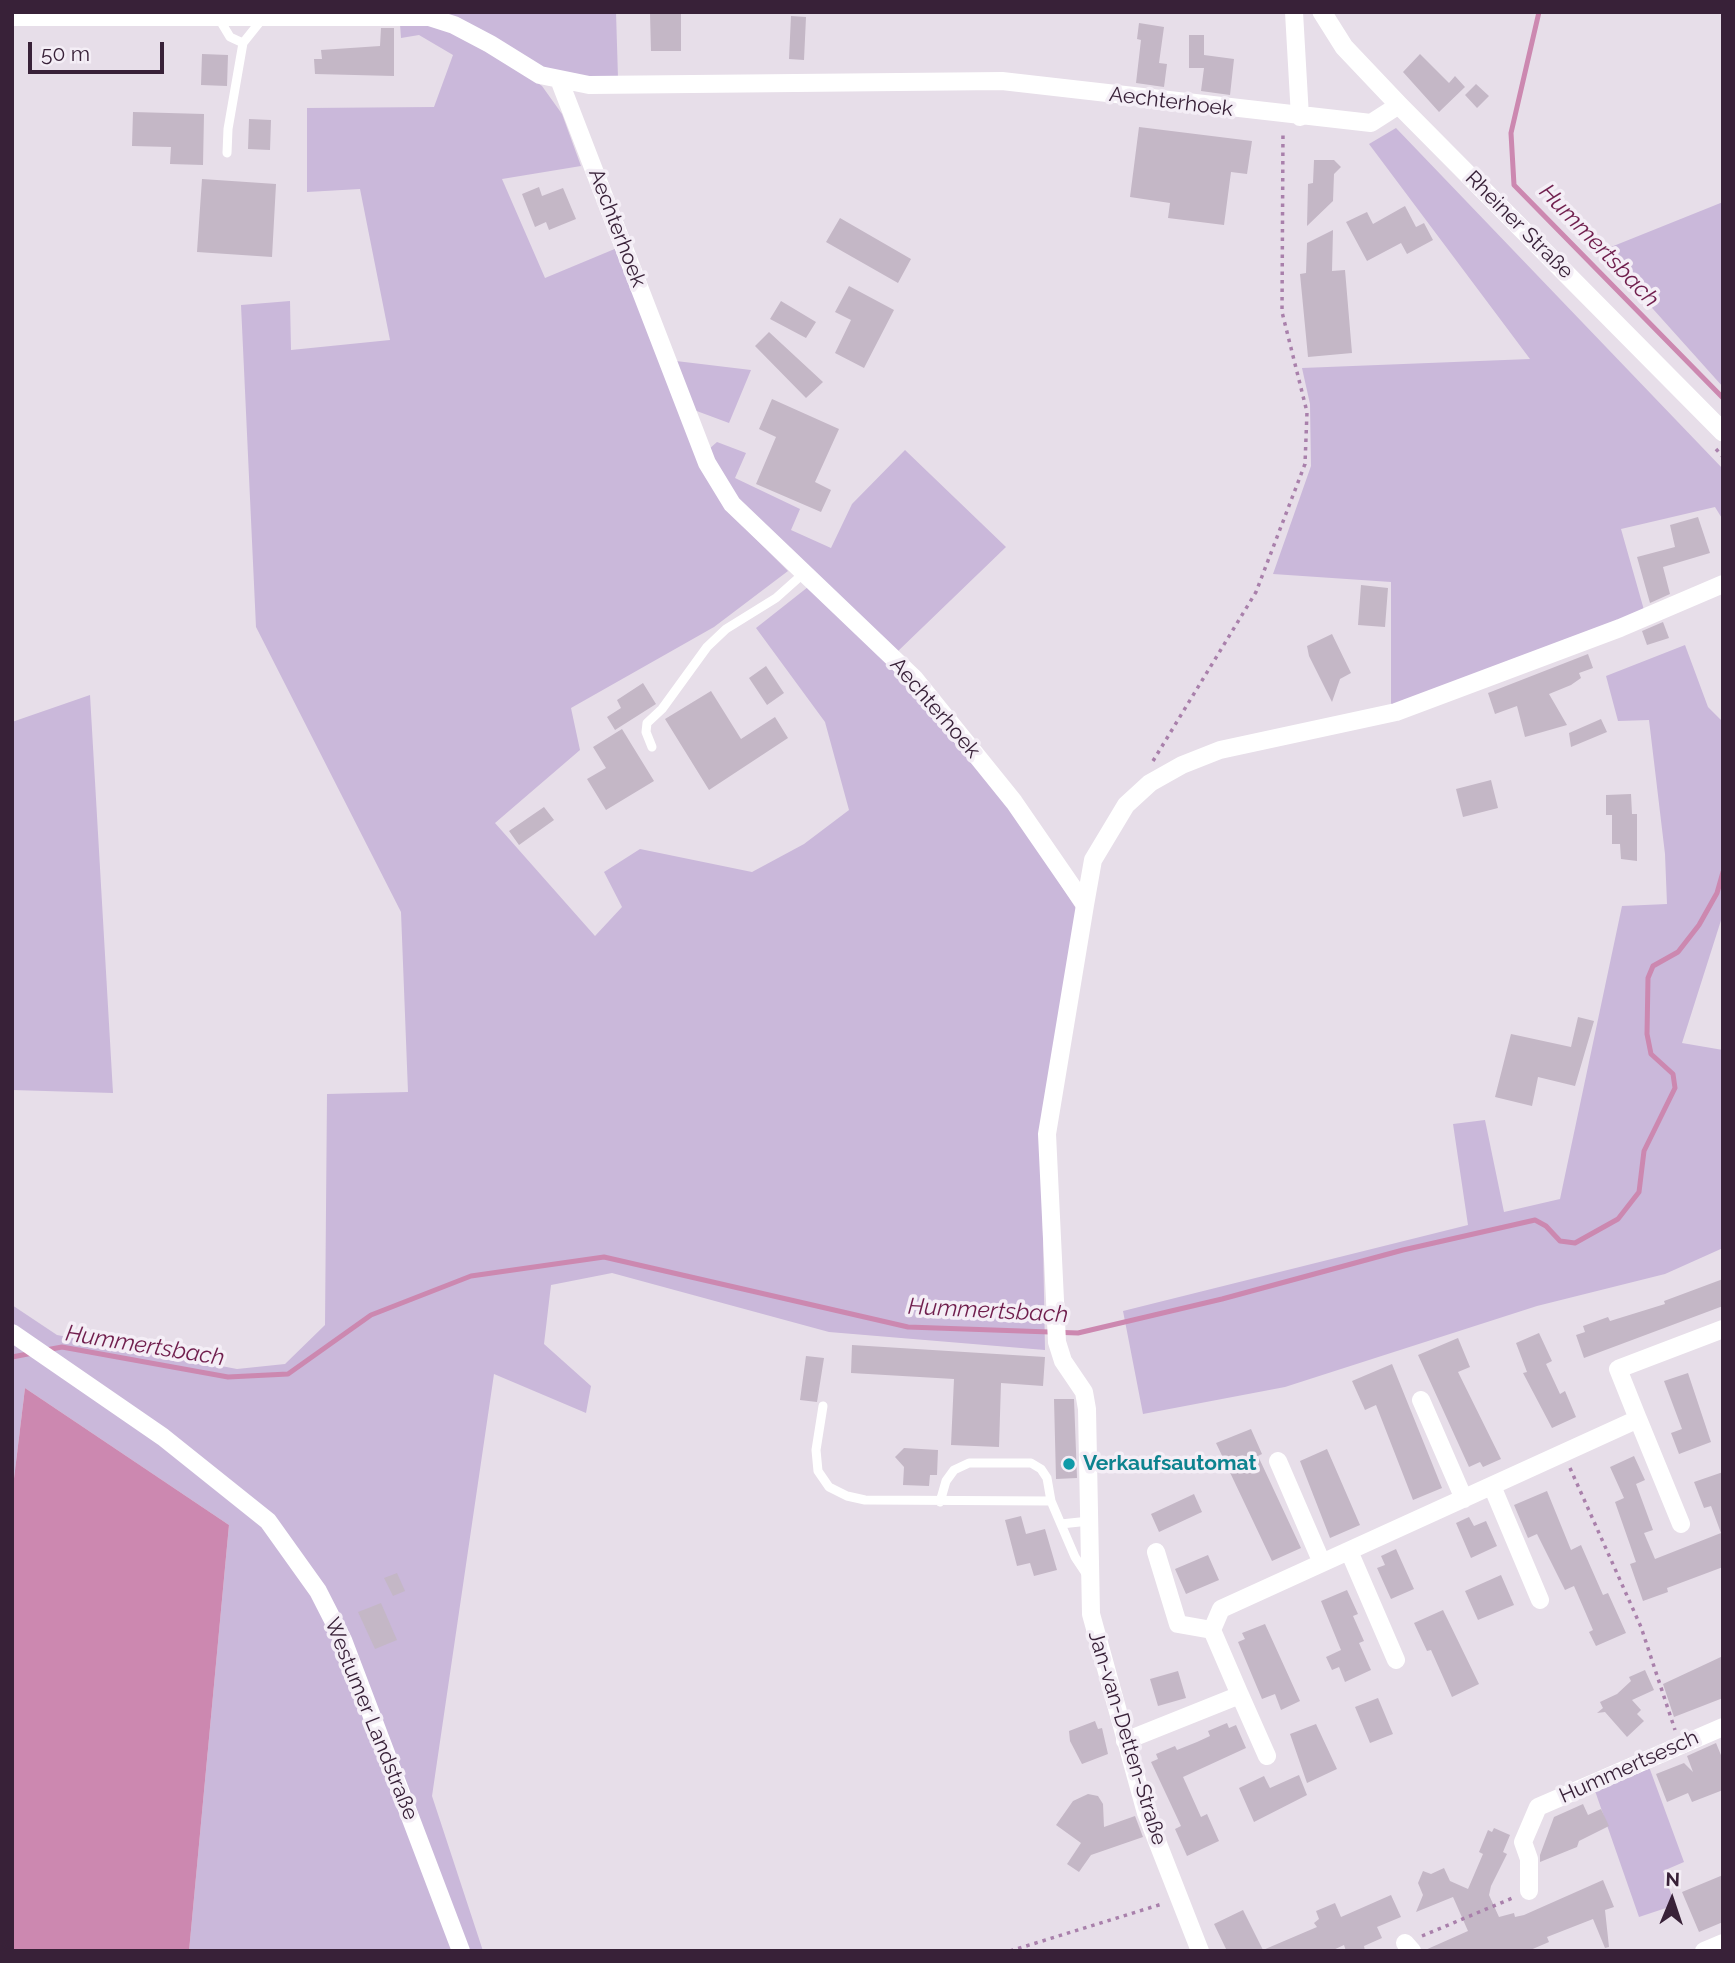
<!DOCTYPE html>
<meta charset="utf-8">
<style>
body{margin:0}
#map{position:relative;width:1735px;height:1963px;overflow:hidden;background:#e7dee9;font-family:Raleway,sans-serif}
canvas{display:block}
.frame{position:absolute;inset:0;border:14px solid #382138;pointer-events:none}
.north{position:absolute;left:1637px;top:1865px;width:70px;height:70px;-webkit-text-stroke:5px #f4eef6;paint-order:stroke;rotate:2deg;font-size:19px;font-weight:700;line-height:28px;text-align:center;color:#382138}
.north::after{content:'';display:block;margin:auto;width:24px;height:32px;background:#382138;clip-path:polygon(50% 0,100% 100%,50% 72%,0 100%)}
.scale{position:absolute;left:28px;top:42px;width:136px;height:32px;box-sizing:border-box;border:4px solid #382138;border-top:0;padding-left:9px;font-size:21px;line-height:24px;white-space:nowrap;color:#382138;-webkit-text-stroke:5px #f4eef6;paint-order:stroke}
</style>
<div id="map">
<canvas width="1735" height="1963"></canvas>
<div class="frame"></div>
<div class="north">N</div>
<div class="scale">50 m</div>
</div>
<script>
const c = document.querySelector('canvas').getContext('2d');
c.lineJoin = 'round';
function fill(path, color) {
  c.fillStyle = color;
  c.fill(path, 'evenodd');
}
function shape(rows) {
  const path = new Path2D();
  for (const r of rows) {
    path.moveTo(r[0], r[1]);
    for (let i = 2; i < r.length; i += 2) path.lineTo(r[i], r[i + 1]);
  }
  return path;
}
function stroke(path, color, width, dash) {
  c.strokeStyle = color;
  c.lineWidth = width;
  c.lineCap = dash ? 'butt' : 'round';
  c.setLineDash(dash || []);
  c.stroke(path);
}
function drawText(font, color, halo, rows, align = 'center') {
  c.font = font + ' Raleway,sans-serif';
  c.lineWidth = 7;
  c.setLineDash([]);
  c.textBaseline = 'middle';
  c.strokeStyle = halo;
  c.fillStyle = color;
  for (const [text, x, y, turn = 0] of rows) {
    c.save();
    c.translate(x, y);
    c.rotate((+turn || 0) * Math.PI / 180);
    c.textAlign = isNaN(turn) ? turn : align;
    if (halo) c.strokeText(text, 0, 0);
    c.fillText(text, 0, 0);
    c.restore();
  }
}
fill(shape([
 [442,12,616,12,618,78,584,77,541,69],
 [400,24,431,24,487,48,542,86,562,114,581,166,502,179,545,278,617,248,728,511,788,571,714,627,571,708,580,750,495,823,595,936,622,907,604,872,640,849,752,872,804,844,849,810,825,722,756,628,808,587,909,685,1013,811,1077,910,1041,1130,1045,1350,829,1332,612,1273,551,1285,544,1344,591,1386,586,1413,494,1374,432,1796,483,1951,189,1951,229,1525,25,1388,12,1495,12,1305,57,1335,237,1369,285,1364,325,1325,327,1094,408,1092,401,912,256,627,241,305,290,301,291,350,390,340,360,189,307,192,307,108,434,107,453,55,419,35,401,38],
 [1396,128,1723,469,1723,520,1715,507,1621,529,1644,610,1391,705,1391,582,1273,574,1311,466,1310,404,1302,368,1530,359,1369,144],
 [1723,202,1723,387,1601,251],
 [676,361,751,370,729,423,694,410],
 [717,442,746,453,735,478,800,509,791,530,831,548,852,504,905,450,1006,547,896,653,741,507,709,449],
 [1685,645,1708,707,1723,722,1723,914,1682,1043,1723,1050,1723,1248,1665,1274,1537,1306,1285,1387,1143,1414,1123,1311,1468,1225,1453,1124,1485,1120,1504,1212,1560,1199,1622,906,1667,904,1665,854,1649,720,1618,721,1606,676],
 [90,695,113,1093,12,1090,12,722],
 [1648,1764,1684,1862,1663,1871,1675,1905,1639,1917,1594,1788]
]), '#cab8da');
fill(shape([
 [25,1388,229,1525,189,1951,12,1951,12,1495]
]), '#cc88b0');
stroke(shape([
 [1539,12,1511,133,1514,185,1723,398],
 [46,1350,62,1347,228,1377,288,1374,371,1315,471,1276,604,1257,908,1327,1078,1333,1222,1299,1403,1250,1535,1220,1546,1226,1560,1241,1575,1243,1618,1219,1639,1192,1644,1151,1675,1088,1673,1074,1651,1054,1647,1034,1648,978,1653,966,1678,952,1699,925,1717,893,1723,872],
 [12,1357,33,1353]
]), '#cc88b0', 5);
fill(shape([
 [650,13,681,13,681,51,651,51],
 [791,16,806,17,804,60,789,59],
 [1139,23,1164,27,1159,63,1167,64,1164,87,1136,83,1141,40,1137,39],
 [381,28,394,28,394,76,315,74,314,59,322,59,321,50,380,46],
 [1189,35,1204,35,1204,55,1234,59,1230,95,1201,91,1204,68,1189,68],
 [202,54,228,55,227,86,201,85],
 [1420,54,1449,83,1455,76,1465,87,1439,112,1403,72],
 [1476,84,1489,96,1477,108,1465,95],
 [133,112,204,114,203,165,170,164,171,147,132,146],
 [249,119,271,120,270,150,248,149],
 [1139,127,1252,141,1247,174,1231,172,1224,225,1168,218,1170,203,1130,197],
 [1314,160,1334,160,1341,167,1334,174,1333,201,1307,226,1308,184,1313,183],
 [202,179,276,184,272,257,197,252],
 [539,187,542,196,563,188,576,219,549,230,546,222,535,227,522,194],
 [1405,206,1416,227,1424,223,1433,240,1407,254,1401,243,1367,261,1346,222,1367,212,1373,224],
 [840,218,911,259,898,283,826,242],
 [1333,230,1332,271,1345,270,1352,353,1308,357,1300,274,1306,273,1307,243],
 [849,286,894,310,864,368,835,353,851,320,835,312],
 [781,301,816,322,806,338,770,319],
 [769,332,823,382,806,398,755,346],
 [772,399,839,429,815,482,831,490,821,512,756,484,776,437,759,429],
 [1698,517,1710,553,1663,567,1670,594,1650,603,1637,557,1675,547,1670,525],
 [1361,585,1388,588,1385,627,1358,625],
 [1663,622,1669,638,1647,645,1642,631],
 [1332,634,1351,673,1340,679,1332,702,1309,656,1307,646],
 [1588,654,1593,668,1579,673,1581,678,1571,685,1549,694,1567,725,1525,737,1517,706,1495,714,1488,693],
 [766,666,784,693,767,705,749,678],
 [643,683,656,704,615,730,607,717,621,708,617,700],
 [711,691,741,739,775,717,788,738,709,790,665,719],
 [1601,719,1607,732,1571,747,1569,733],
 [622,729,654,781,606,810,587,779,606,768,593,747],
 [1491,780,1498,808,1463,817,1456,789],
 [1631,794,1632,814,1637,814,1637,861,1621,859,1620,844,1612,844,1612,815,1606,815,1606,795],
 [544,807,554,820,519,845,509,831],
 [1578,1017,1594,1021,1575,1086,1538,1077,1532,1106,1495,1097,1511,1034,1571,1047],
 [1723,1279,1723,1306,1584,1358,1576,1335,1585,1332,1583,1326,1608,1317,1610,1321,1665,1304,1664,1301],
 [1539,1333,1552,1361,1546,1364,1554,1381,1560,1394,1565,1391,1576,1417,1552,1428,1523,1373,1527,1372,1516,1343],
 [1458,1338,1470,1367,1458,1372,1501,1459,1483,1467,1480,1462,1469,1467,1418,1355],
 [852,1345,1045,1357,1043,1386,1001,1383,999,1447,951,1445,954,1379,851,1373],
 [806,1356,824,1358,817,1402,800,1400],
 [1392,1364,1442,1488,1413,1500,1376,1405,1365,1410,1352,1381],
 [1688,1373,1711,1442,1679,1454,1671,1433,1682,1429,1664,1381],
 [1054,1399,1074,1399,1077,1478,1056,1479],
 [1251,1429,1262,1454,1258,1456,1301,1548,1272,1561,1216,1443],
 [904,1448,938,1450,937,1475,930,1475,929,1486,903,1485,904,1467,895,1457],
 [1327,1449,1360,1525,1330,1538,1300,1461],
 [1634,1456,1645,1480,1636,1484,1653,1530,1644,1533,1655,1559,1721,1533,1711,1506,1704,1508,1694,1482,1723,1472,1723,1567,1667,1588,1668,1592,1643,1601,1630,1564,1636,1562,1615,1502,1624,1498,1610,1467],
 [1547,1491,1571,1550,1581,1545,1603,1595,1608,1593,1626,1633,1596,1646,1589,1632,1593,1630,1574,1586,1565,1590,1537,1534,1528,1538,1514,1505],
 [1194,1494,1202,1512,1159,1532,1151,1514],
 [1021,1516,1026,1534,1045,1529,1057,1570,1034,1576,1030,1563,1017,1566,1005,1520],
 [1469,1517,1474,1526,1486,1521,1497,1546,1471,1558,1456,1523],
 [1396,1549,1414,1589,1391,1599,1377,1568,1385,1565,1381,1556],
 [1208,1555,1219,1580,1186,1594,1175,1569],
 [397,1573,405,1591,393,1596,384,1578],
 [1501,1575,1514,1605,1478,1620,1465,1591],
 [1347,1590,1358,1614,1353,1616,1364,1641,1359,1643,1371,1670,1345,1682,1339,1667,1332,1670,1326,1657,1341,1650,1321,1601],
 [381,1603,397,1640,375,1649,358,1612],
 [1443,1610,1479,1684,1452,1697,1431,1650,1427,1651,1414,1623],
 [1265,1624,1300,1701,1281,1710,1275,1694,1262,1699,1238,1642,1245,1639,1242,1633],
 [1723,1656,1723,1698,1674,1717,1663,1684],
 [1645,1670,1654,1690,1632,1700,1641,1710,1637,1714,1644,1721,1627,1737,1605,1712,1597,1713,1603,1708,1600,1702,1617,1694,1631,1681,1629,1677],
 [1178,1671,1186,1698,1158,1706,1150,1679],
 [1378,1698,1393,1734,1370,1743,1355,1707],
 [1095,1721,1098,1729,1102,1728,1108,1754,1082,1764,1070,1741,1069,1731],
 [1227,1723,1229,1728,1236,1725,1246,1748,1183,1777,1201,1817,1207,1814,1219,1841,1187,1856,1175,1829,1181,1826,1151,1762,1158,1759,1156,1754,1175,1746,1177,1750,1197,1742,1210,1736,1208,1731],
 [1316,1724,1337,1769,1307,1783,1290,1734],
 [1716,1743,1723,1760,1723,1790,1692,1802,1688,1793,1667,1802,1656,1774,1684,1763,1693,1772,1687,1756],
 [1299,1775,1307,1795,1254,1822,1239,1788,1264,1776,1270,1788],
 [1088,1794,1098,1796,1103,1804,1104,1827,1135,1816,1143,1837,1091,1855,1079,1872,1067,1864,1081,1843,1056,1825,1073,1801],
 [1583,1804,1588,1815,1601,1809,1609,1826,1579,1841,1577,1847,1540,1862,1540,1855,1554,1817],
 [1494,1828,1510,1835,1503,1852,1507,1854,1491,1886,1489,1895,1499,1917,1514,1913,1515,1917,1524,1915,1603,1880,1614,1907,1605,1910,1609,1947,1605,1948,1593,1919,1547,1937,1549,1942,1528,1951,1423,1951,1468,1931,1453,1897,1416,1912,1423,1895,1418,1883,1423,1871,1431,1874,1444,1868,1450,1881,1468,1889,1483,1854,1479,1852,1488,1830,1492,1832],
 [1723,1875,1723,1922,1699,1932,1682,1892],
 [1391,1895,1401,1917,1377,1927,1382,1938,1364,1946,1365,1951,1346,1951,1344,1945,1331,1951,1227,1951,1214,1924,1243,1910,1263,1950,1317,1927,1314,1923,1319,1919,1316,1911,1335,1903,1341,1917]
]), '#c4b7c6');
stroke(shape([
 [1716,449,1723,457],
 [1153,761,1256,592,1305,464,1307,412,1282,312,1283,131],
 [1570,1468,1641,1627,1675,1730],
 [1422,1936,1515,1897],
 [1010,1951,1162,1904]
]), '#a980ab', 3.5, [3.5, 5]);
stroke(shape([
 [218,17,230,37,243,43,263,18],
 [227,153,228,129,243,43],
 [652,747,646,732,647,723,662,709,707,647,726,629,776,598,804,573],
 [823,1406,816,1450,818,1471,829,1487,847,1496,865,1500,1051,1501,1075,1557,1087,1575],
 [940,1502,946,1481,954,1470,969,1463,1031,1463,1041,1469,1047,1478,1051,1501],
 [1061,1524,1089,1521]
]), '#fff', 9);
stroke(shape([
 [1294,12,1300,117],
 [12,17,429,17,454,25,490,44,540,75,589,85,1002,81,1371,123,1399,105],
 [560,82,707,463,732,504,914,678,1014,802,1085,905,1047,1134,1057,1342,1063,1361,1084,1392,1087,1409,1091,1614,1146,1813,1200,1951],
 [1085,905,1093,860,1126,805,1150,783,1182,765,1220,750,1396,712,1620,628,1723,584],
 [12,1333,163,1437,268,1521,318,1591,343,1640,461,1951],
 [1421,1400,1464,1499],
 [1638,1419,1681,1524],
 [1278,1461,1322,1563],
 [1492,1486,1540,1600],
 [1349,1551,1396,1660],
 [1156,1552,1178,1624,1212,1630],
 [1240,1695,1267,1756],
 [1125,1741,1240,1695,1212,1630,1221,1609,1638,1419,1618,1369,1723,1329],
 [1529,1891,1529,1859,1523,1842,1538,1807,1723,1727],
 [1405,1943,1412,1951],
 [1704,1951,1723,1943]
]), '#fff', 18);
stroke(shape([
 [1322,12,1344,47,1399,105,1723,432]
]), '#fff', 19);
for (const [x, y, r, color] of [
 [1069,1464,7,"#0f9aa8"]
]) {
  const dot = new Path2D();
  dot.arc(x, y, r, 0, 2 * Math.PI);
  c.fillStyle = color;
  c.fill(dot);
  stroke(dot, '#f4eef6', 2.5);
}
drawText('21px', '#382138', '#f4eef6', [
 ["Aechterhoek",1171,102,7],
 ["Rheiner Straße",1519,225,45],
 ["Aechterhoek",617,228,69],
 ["Aechterhoek",935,708,49],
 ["Westumer Landstraße",371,1719,68],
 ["Jan-van-Detten-Straße",1127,1738,73],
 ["Hummertsesch",1629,1767,-24]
]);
drawText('bold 21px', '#0d838f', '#f4eef6', [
 ["Verkaufsautomat",1083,1464]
], 'left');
drawText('italic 23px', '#701e4d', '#f4eef6', [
 ["Hummertsbach",1599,246,46],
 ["Hummertsbach",988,1311,3],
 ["Hummertsbach",145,1346,9]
]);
</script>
